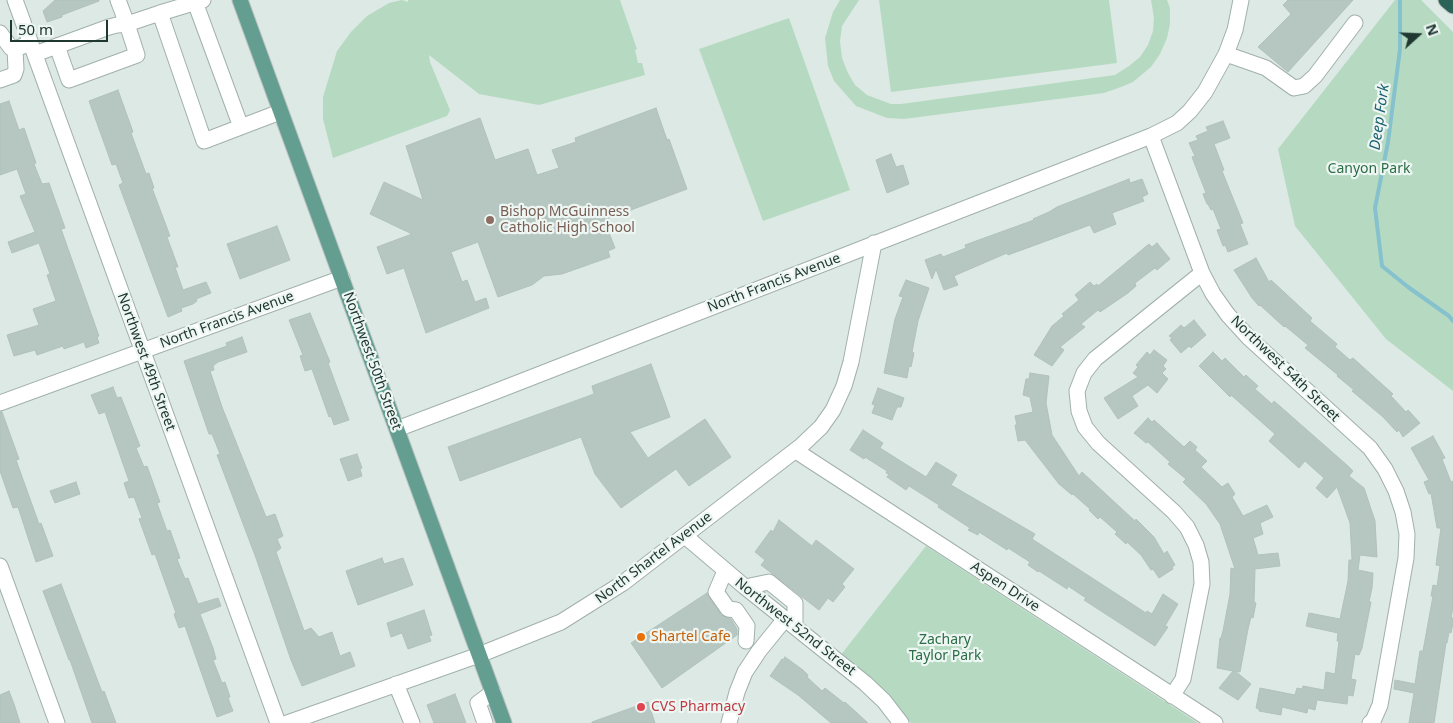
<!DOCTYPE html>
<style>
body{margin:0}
#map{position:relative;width:1453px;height:723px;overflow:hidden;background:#dde9e4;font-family:"Noto Sans",sans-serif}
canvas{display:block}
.north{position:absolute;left:1393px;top:10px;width:50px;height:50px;-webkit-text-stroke:4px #edf6f2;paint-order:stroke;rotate:70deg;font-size:14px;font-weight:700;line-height:20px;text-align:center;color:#203832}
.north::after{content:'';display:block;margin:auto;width:18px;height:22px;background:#203832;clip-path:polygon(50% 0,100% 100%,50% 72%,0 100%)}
.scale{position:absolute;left:10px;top:20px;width:98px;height:22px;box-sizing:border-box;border:2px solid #203832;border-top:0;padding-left:6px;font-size:15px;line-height:18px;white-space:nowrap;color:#203832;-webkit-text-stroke:4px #edf6f2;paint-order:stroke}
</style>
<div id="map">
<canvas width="1453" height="723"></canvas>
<div class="north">N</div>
<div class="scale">50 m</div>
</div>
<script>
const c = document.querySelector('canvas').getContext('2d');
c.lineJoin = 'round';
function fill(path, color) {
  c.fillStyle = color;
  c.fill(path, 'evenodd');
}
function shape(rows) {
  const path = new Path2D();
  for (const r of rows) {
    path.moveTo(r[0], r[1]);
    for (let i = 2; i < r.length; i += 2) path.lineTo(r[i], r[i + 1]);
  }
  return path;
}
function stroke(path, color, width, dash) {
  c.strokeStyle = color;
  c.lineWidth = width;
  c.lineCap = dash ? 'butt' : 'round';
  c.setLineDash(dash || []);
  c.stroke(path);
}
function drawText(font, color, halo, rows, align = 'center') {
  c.font = font + ' "Noto Sans",sans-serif';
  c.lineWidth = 4.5;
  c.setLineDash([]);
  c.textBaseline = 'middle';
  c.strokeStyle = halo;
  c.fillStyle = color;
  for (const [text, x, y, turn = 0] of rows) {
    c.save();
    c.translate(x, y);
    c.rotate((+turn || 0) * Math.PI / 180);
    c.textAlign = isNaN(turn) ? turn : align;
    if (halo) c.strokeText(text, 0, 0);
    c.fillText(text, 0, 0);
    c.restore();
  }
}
fill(shape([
 [402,0,408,2,408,0,620,0,637,49,635,50,638,63,642,63,645,75,539,105,479,94,429,55,430,62,450,110,447,116,333,158,323,119,323,97,337,51,351,32,367,16,389,3],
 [840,0,859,0,842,26,840,41,842,58,848,73,855,85,867,95,891,104,901,104,1115,75,1129,66,1140,57,1148,45,1153,31,1154,18,1151,0,1167,0,1170,8,1170,24,1167,38,1160,54,1151,67,1133,82,1121,87,1104,93,904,119,887,118,856,106,834,81,828,66,825,38,833,12],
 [879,0,1109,0,1117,63,891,92],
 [1395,0,1421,0,1453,32,1453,391,1386,339,1295,226,1278,149],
 [789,18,850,190,763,221,699,49],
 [926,546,1198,723,911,723,874,681,840,656]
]), '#b6dac1');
stroke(shape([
 [1400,0,1400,49,1388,142,1375,208,1382,266,1408,287,1449,316,1453,321]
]), '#86c1ce', 4);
const building = shape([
 [55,0,99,0,99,1,62,15,62,17,47,22,43,11,55,0],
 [1288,0,1353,0,1288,72,1258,47,1291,14,1283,5,1288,0],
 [118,90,133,132,131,133,146,174,149,173,154,188,152,188,170,236,167,237,178,267,175,267,183,290,206,282,211,293,196,299,197,301,193,304,181,308,182,311,168,317,119,185,123,183,116,164,112,165,89,101,118,90],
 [9,101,19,130,24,128,36,163,34,164,42,184,49,183,65,228,61,229,99,336,97,337,99,343,86,348,84,342,64,349,63,346,37,355,35,350,14,356,7,335,39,325,33,309,56,301,47,275,50,274,39,243,12,253,8,242,35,232,20,196,26,194,17,169,0,175,0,104,9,101],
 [656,108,667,140,669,139,687,189,604,220,615,248,608,251,610,257,562,274,544,276,532,285,498,297,478,242,451,252,462,282,467,280,475,302,486,298,489,308,426,333,404,268,387,274,377,247,412,234,370,214,384,182,423,200,406,146,480,118,495,160,528,149,537,175,559,168,552,150,576,142,575,138,656,108],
 [1223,121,1230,138,1214,144,1224,170,1222,171,1243,223,1240,224,1248,244,1228,252,1225,245,1223,246,1217,230,1221,229,1213,209,1211,210,1208,204,1207,204,1203,194,1206,193,1192,157,1195,156,1189,143,1198,140,1196,136,1208,131,1206,127,1223,121],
 [891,154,896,167,903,165,909,184,887,193,876,160,891,154],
 [1129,179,1130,183,1142,179,1148,194,1142,197,1144,201,1112,213,1116,224,1094,233,1090,225,1008,255,1007,253,956,275,954,276,958,285,944,290,936,269,932,279,925,260,941,254,943,257,966,248,965,245,1034,220,1033,219,1049,212,1057,207,1129,179],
 [277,226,290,260,240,279,227,244,277,226],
 [1157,243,1170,259,1157,270,1155,268,1135,283,1136,286,1128,293,1100,312,1098,310,1081,324,1085,327,1060,347,1064,350,1052,366,1034,355,1052,326,1064,316,1062,314,1079,300,1075,295,1090,282,1094,286,1097,284,1098,286,1149,244,1152,247,1157,243],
 [1256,258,1269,282,1271,280,1312,318,1310,321,1337,344,1335,347,1350,360,1353,358,1393,394,1391,396,1406,412,1408,410,1420,423,1403,437,1399,430,1397,432,1383,417,1352,391,1354,390,1337,376,1338,375,1305,348,1308,345,1285,326,1284,327,1260,305,1259,306,1252,298,1234,270,1256,258],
 [906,280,929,288,918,321,912,352,914,353,911,367,909,366,907,378,884,373,895,319,903,297,899,296,906,280],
 [310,313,330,362,328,363,349,420,334,425,331,416,329,417,312,369,305,371,300,356,303,355,289,320,310,313],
 [1194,320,1206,335,1191,348,1189,346,1181,353,1170,340,1172,338,1169,336,1181,325,1184,328,1194,320],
 [242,337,247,352,218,362,213,366,214,370,210,371,222,407,266,517,275,514,283,536,277,539,281,548,276,552,304,631,311,628,319,637,332,632,340,656,350,652,355,666,302,686,291,660,256,558,217,455,220,454,212,434,209,434,184,361,227,346,226,343,242,337],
 [1154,350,1167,360,1163,366,1166,369,1162,373,1168,379,1157,393,1148,385,1132,396,1138,406,1118,419,1104,398,1138,377,1133,373,1138,367,1136,365,1147,352,1150,355,1154,350],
 [1213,352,1222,361,1225,358,1244,377,1246,375,1258,386,1255,389,1272,404,1274,401,1348,466,1353,471,1349,476,1364,488,1375,521,1377,557,1360,555,1358,570,1373,573,1372,588,1369,602,1371,602,1362,648,1359,655,1355,654,1351,679,1356,680,1353,696,1348,695,1347,704,1317,700,1315,710,1308,708,1307,713,1282,707,1281,715,1259,711,1259,709,1256,708,1260,688,1295,695,1297,688,1302,689,1303,686,1324,690,1326,672,1335,674,1339,641,1337,641,1338,633,1306,626,1309,613,1340,619,1348,581,1349,560,1352,560,1350,523,1337,487,1327,498,1316,488,1324,478,1305,461,1299,468,1269,441,1275,434,1231,395,1230,397,1199,366,1213,352],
 [651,364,670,417,630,432,648,458,705,419,731,457,689,486,676,469,621,508,595,474,581,437,460,481,448,447,594,394,592,386,651,364],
 [1030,373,1049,376,1046,403,1052,435,1079,476,1082,472,1135,521,1136,519,1154,537,1164,554,1167,551,1175,565,1172,567,1173,569,1159,578,1153,569,1151,570,1141,555,1127,542,1126,544,1115,534,1117,532,1100,517,1098,519,1089,510,1090,509,1073,494,1072,495,1059,484,1025,440,1018,441,1015,425,1017,425,1015,416,1033,412,1030,397,1023,395,1026,379,1029,379,1030,373],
 [113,387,117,398,121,397,140,446,136,448,144,467,147,466,160,502,157,503,167,531,170,530,180,558,177,559,185,579,188,578,198,604,218,598,221,606,200,614,213,648,216,659,213,660,222,683,225,682,230,697,228,698,233,711,217,717,185,626,179,628,174,614,176,613,155,554,152,555,139,519,142,518,134,497,129,498,124,483,129,481,105,412,99,414,91,395,113,387],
 [878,388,904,398,901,407,897,407,892,420,872,413,875,405,872,404,878,388],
 [0,412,2,412,19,459,16,460,39,524,41,523,53,556,36,562,18,507,13,508,0,471,0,412],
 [1148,418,1152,422,1154,420,1184,447,1190,441,1197,447,1195,450,1207,461,1201,467,1222,487,1228,483,1235,494,1232,497,1243,516,1267,505,1273,517,1260,523,1263,534,1253,538,1258,555,1278,553,1280,566,1255,569,1254,602,1256,603,1253,618,1251,617,1248,629,1240,672,1235,671,1251,684,1238,700,1219,688,1233,671,1217,668,1220,638,1221,638,1223,631,1230,594,1231,568,1235,569,1220,524,1206,504,1183,482,1186,479,1168,464,1170,462,1148,442,1146,443,1134,433,1148,418],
 [863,430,883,443,880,448,926,477,936,462,957,475,951,485,1035,534,1032,539,1146,613,1147,611,1152,614,1163,594,1178,604,1165,626,1168,627,1155,646,1084,600,1086,598,1068,586,1067,589,1039,571,1038,572,1028,565,1030,562,1008,548,1007,550,979,532,978,535,968,530,970,528,938,507,939,505,909,486,906,490,887,477,889,474,886,473,887,471,865,457,864,459,850,450,863,430],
 [1433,436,1445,458,1442,459,1451,482,1453,481,1453,607,1451,618,1453,618,1453,623,1451,633,1449,632,1447,643,1446,643,1434,723,1409,723,1414,693,1394,689,1395,680,1415,684,1420,651,1423,651,1433,596,1431,596,1433,585,1437,586,1440,566,1436,565,1437,557,1441,528,1437,528,1431,493,1429,494,1424,482,1429,480,1411,448,1433,436],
 [357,454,362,468,360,469,362,476,348,481,340,459,357,454],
 [76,482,80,494,55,503,50,491,76,482],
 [779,520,812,546,816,540,854,569,842,584,845,587,833,602,828,598,819,610,761,565,765,560,755,552,771,530,773,532,779,520],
 [382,558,384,564,403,558,413,585,358,605,346,571,382,558],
 [61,584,102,692,104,691,116,723,92,723,70,660,69,660,43,591,61,584],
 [707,593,721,615,731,619,737,629,737,635,662,688,631,643,707,593],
 [424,610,432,635,429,636,431,641,408,649,402,633,391,637,387,623,424,610],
 [785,657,803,670,808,675,807,677,822,691,825,688,844,703,845,702,868,723,831,723,798,695,770,676,782,659,783,660,785,657],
 [9,691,14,704,20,723,0,723,0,695,9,691],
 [455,694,466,723,434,723,427,705,455,694],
 [648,702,655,723,592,723,592,722,648,702]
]);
fill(building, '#b6c6c0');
stroke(building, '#b0c2bb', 1);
const minor = shape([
 [15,0,278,723],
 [118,0,127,24,160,13],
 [203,0,160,13,204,141,280,112],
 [1241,0,1235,30,1226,54,1205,92,1190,111,1177,123,1151,136,1202,273,1213,294,1228,315,1249,338,1370,448,1385,469,1396,491,1403,512,1407,534,1406,558,1380,705,1373,721,1370,723],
 [195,2,241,127],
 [0,33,11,48,15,49,23,46],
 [35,54,57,46,109,27,117,25,127,24,137,55,69,80,57,46],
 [1226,54,1266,68,1294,88,1304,86,1315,76,1355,23],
 [0,80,14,75,16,69,15,49],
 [0,403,342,278],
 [397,429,484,396,1151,136],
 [796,451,1215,723],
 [685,536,745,587,865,683,884,701,901,723],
 [0,566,57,723],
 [725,571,716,592,728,609,736,610,747,626,746,641],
 [745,587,769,582,795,603,795,626],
 [396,684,412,723],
 [1172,696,1183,679,1202,584,1201,562,1196,545,1187,527,1174,512,1098,443,1085,427,1079,411,1077,391,1084,373,1095,359,1202,273],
 [287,723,479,655,561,622,623,583,801,446,821,427,833,410,844,386,851,362,874,243],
 [485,723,478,703,493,692],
 [729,723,737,692,745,672,759,651,785,619]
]);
const major = shape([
 [240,0,504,723]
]);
const highway = shape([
 [1446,0,1453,6]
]);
stroke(minor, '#a1b0ab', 17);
stroke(major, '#bcc3c2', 17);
stroke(highway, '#bcc3c2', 17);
stroke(minor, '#fff', 15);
stroke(major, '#639e90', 15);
stroke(highway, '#2c6359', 15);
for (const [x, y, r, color] of [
 [490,220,5,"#8d6e63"],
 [641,637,5,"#e8710a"],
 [641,707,5,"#e0444e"]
]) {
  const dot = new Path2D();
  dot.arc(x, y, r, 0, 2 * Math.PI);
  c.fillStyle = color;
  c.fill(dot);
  stroke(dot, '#edf6f2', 2);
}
drawText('14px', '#2b6d46', '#edf6f2', [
 ["Canyon Park",1369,169],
 ["Zachary",945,640],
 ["Taylor Park",945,656]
]);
drawText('14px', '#785e54', '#edf6f2', [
 ["Bishop McGuinness",500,212],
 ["Catholic High School",500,228]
], 'left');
drawText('14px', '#203832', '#edf6f2', [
 ["North Francis Avenue",774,283,-21],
 ["North Francis Avenue",227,320,-20],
 ["Northwest 50th Street",372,361,70],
 ["Northwest 49th Street",146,362,70],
 ["Northwest 54th Street",1285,369,44],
 ["North Shartel Avenue",654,558,-37],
 ["Aspen Drive",1005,587,33],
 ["Northwest 52nd Street",795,627,38]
]);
drawText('14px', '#c56008', '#edf6f2', [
 ["Shartel Cafe",651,637]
], 'left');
drawText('14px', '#be3a42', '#edf6f2', [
 ["CVS Pharmacy",651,707]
], 'left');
drawText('italic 15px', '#1c6171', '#edf6f2', [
 ["Deep Fork",1380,117,-82]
]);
</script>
